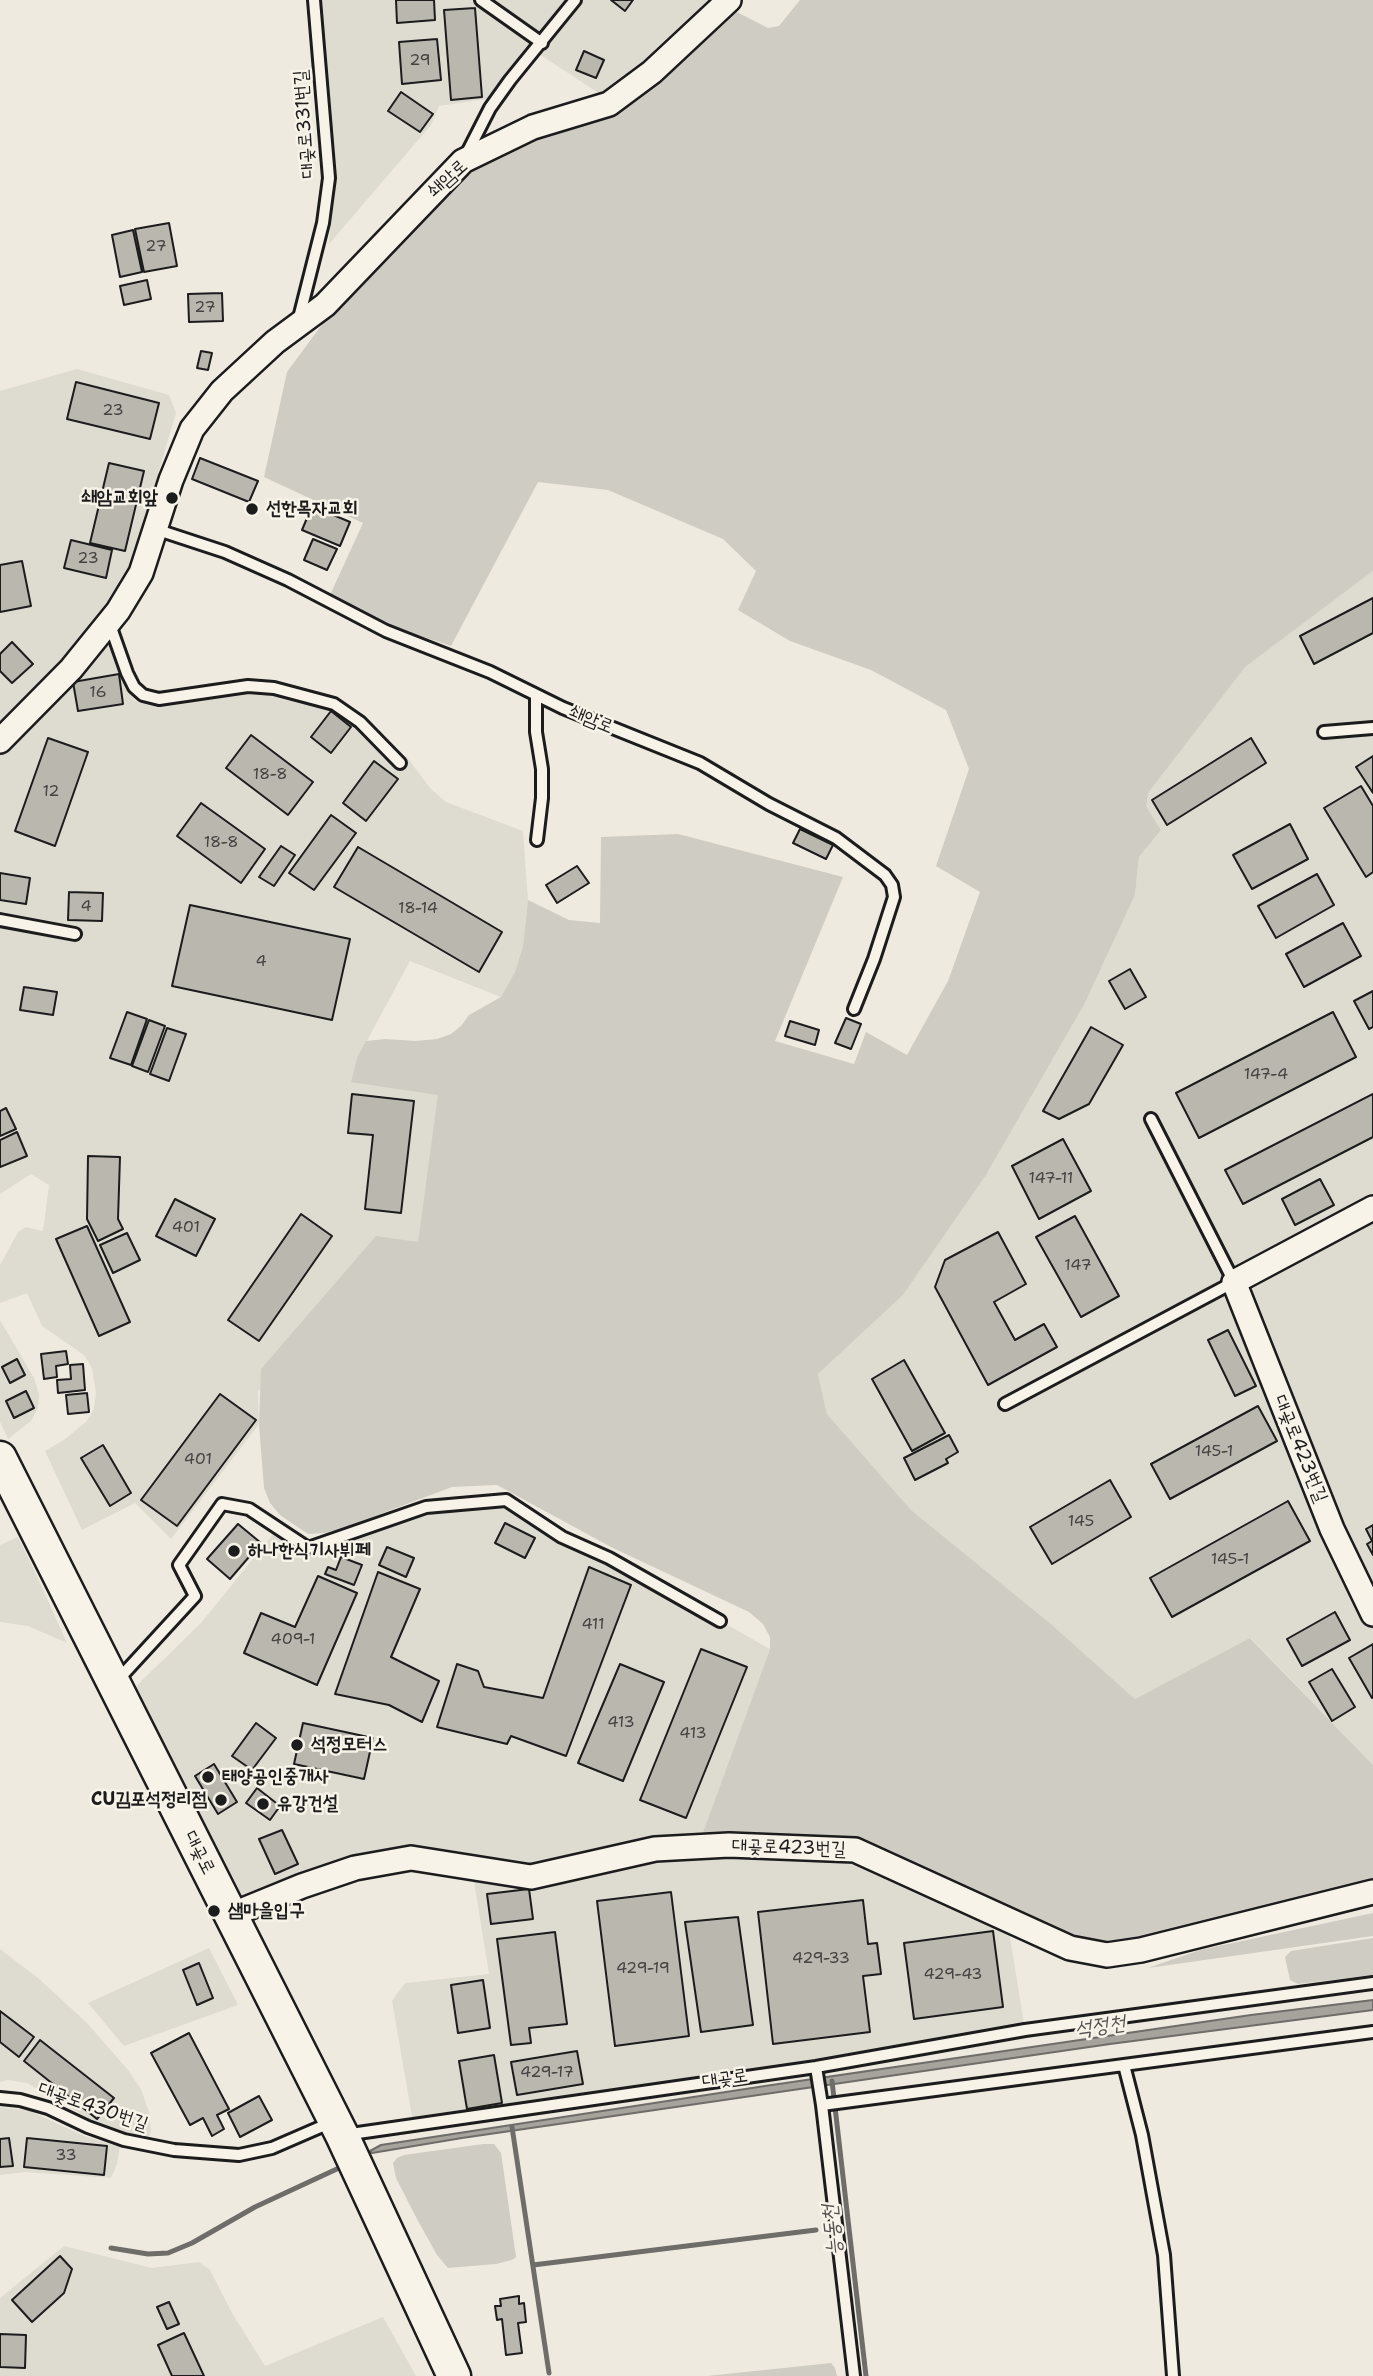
<!DOCTYPE html>
<meta charset="utf-8">
<style>
body{margin:0}
canvas{display:block;background:#eeeae0}
</style>
<canvas width="1373" height="2376"></canvas>
<script>
const c = document.querySelector('canvas').getContext('2d');
c.lineJoin = 'round';
function fill(path, color) {
  c.fillStyle = color;
  c.fill(path, 'evenodd');
}
function shape(rows) {
  const path = new Path2D();
  for (const r of rows) {
    path.moveTo(r[0], r[1]);
    for (let i = 2; i < r.length; i += 2) path.lineTo(r[i], r[i + 1]);
  }
  return path;
}
function stroke(path, color, width, dash) {
  c.strokeStyle = color;
  c.lineWidth = width;
  c.lineCap = dash ? 'butt' : 'round';
  c.setLineDash(dash || []);
  c.stroke(path);
}
function drawText(font, color, halo, rows, align = 'center') {
  c.font = font + ' "Shantell Sans","Poor Story",sans-serif';
  c.lineWidth = 5;
  c.setLineDash([]);
  c.textBaseline = 'middle';
  c.strokeStyle = halo;
  c.fillStyle = color;
  for (const [text, x, y, turn = 0] of rows) {
    c.save();
    c.translate(x, y);
    c.rotate((+turn || 0) * Math.PI / 180);
    c.textAlign = isNaN(turn) ? turn : align;
    if (halo) c.strokeText(text, 0, 0);
    c.fillText(text, 0, 0);
    c.restore();
  }
}
fill(shape([
 [320,0,719,0,628,80,603,96,527,46,486,99,439,106,431,125,329,244,335,175],
 [77,369,169,395,176,413,132,561,109,606,70,656,0,728,0,391],
 [1373,571,1373,1765,1251,1638,1135,1699,1051,1624,911,1510,827,1414,818,1374,903,1295,986,1175,1085,1003,1135,895,1139,857,1161,830,1146,806,1147,794,1244,667],
 [106,639,110,643,126,685,134,700,140,703,174,702,254,692,280,696,327,708,343,716,394,766,406,756,430,788,446,802,523,831,528,900,523,946,515,972,501,997,410,961,357,1059,351,1081,439,1094,418,1242,258,1391,259,1424,171,1539,135,1503,82,1530,45,1451,64,1440,87,1421,94,1409,96,1393,92,1368,84,1355,42,1326,27,1293,0,1303,0,1265,18,1232,26,1227,43,1231,49,1185,31,1174,0,1194,0,752],
 [0,1320,34,1378,39,1394,38,1408,31,1421,8,1439,0,1422],
 [506,1500,770,1649,698,1846,855,1850,1007,1919,1025,2030,413,2122,392,2001,405,1983,489,1974,472,1869,411,1858,231,1915,122,1700,201,1623,278,1528,308,1548,426,1507],
 [18,1537,35,1572,67,1643,28,1626,0,1622,0,1545],
 [209,1948,238,2005,124,2046,88,2003],
 [0,1949,38,1978,87,2023,128,2070,141,2089,149,2112,151,2132,148,2138,127,2135,102,2126,27,2083,8,2080,0,2082],
 [0,2107,30,2111,84,2136,120,2147,117,2164,111,2178,25,2172,0,2175],
 [64,2246,152,2268,199,2262,210,2270,232,2313,265,2366,383,2317,416,2376,0,2376,0,2298]
]), '#dedbd1');
fill(shape([
 [800,0,1373,0,1373,571,1245,667,1148,793,1146,806,1161,830,1139,857,1135,895,1085,1003,986,1175,903,1295,818,1374,827,1414,911,1510,1051,1624,1135,1699,1250,1638,1373,1765,1373,1892,1107,1955,855,1850,698,1846,770,1649,770,1637,763,1624,749,1612,611,1547,497,1485,452,1487,343,1528,325,1533,308,1534,280,1515,270,1503,264,1488,259,1424,261,1369,376,1236,418,1242,438,1095,351,1082,357,1058,366,1041,385,1039,416,1041,437,1039,451,1034,461,1026,469,1015,501,997,515,972,523,946,528,900,569,920,600,923,601,837,678,834,843,877,775,1041,854,1064,866,1032,907,1055,948,981,980,892,936,866,969,769,946,710,871,670,790,641,738,610,756,571,723,539,608,490,538,482,451,646,399,629,330,595,363,523,264,477,287,372,329,315,463,161,609,104,725,6,768,28,779,26],
 [1373,1913,1373,1936,1148,1968,1200,1950],
 [1373,1938,1373,1975,1298,1984,1290,1980,1285,1957,1291,1951],
 [483,2144,494,2144,501,2153,516,2257,512,2260,496,2264,448,2268,437,2255,417,2219,396,2178,393,2163,397,2158,404,2155],
 [831,2363,835,2368,837,2376,707,2376]
]), '#cfccc3');
const water = shape([
 [1373,2000,1373,2010,1110,2044,462,2138,372,2153,370,2151,381,2145,765,2086,1251,2015,1373,2000]
]);
fill(water, '#a6a39d');
stroke(water, '#6f6d69', 2);
stroke(shape([
 [832,2081,866,2376],
 [512,2127,549,2373],
 [111,2248,148,2254,168,2253,192,2243,255,2207,339,2168],
 [533,2265,816,2230]
]), '#6f6d69', 5);
const building = shape([
 [396,0,434,0,435,20,397,23,396,0],
 [611,0,633,0,625,11,611,0],
 [475,8,482,97,451,100,444,10,475,8],
 [437,39,441,80,402,84,399,42,437,39],
 [584,51,604,60,596,78,576,70,584,51],
 [401,92,433,114,420,132,388,111,401,92],
 [169,223,177,266,144,272,135,229,169,223],
 [133,230,142,272,120,277,112,235,133,230],
 [147,280,151,299,124,305,120,286,147,280],
 [222,293,223,321,189,322,188,294,222,293],
 [201,351,212,353,208,370,197,368,201,351],
 [76,382,159,403,150,439,67,419,76,382],
 [200,458,258,481,249,502,192,479,200,458],
 [109,463,144,471,125,551,90,543,109,463],
 [312,506,350,522,340,546,302,530,312,506],
 [313,539,337,549,327,570,304,560,313,539],
 [71,540,112,550,106,578,64,568,71,540],
 [22,561,31,606,0,612,0,565,22,561],
 [1373,598,1373,633,1314,664,1300,636,1373,598],
 [12,642,33,664,12,683,0,671,0,654,12,642],
 [119,674,123,704,78,711,73,682,119,674],
 [331,711,351,727,331,753,311,737,331,711],
 [251,735,313,782,288,815,226,768,251,735],
 [48,738,88,752,55,846,15,831,48,738],
 [1251,738,1266,763,1167,825,1152,800,1251,738],
 [1373,756,1373,793,1356,767,1373,756],
 [374,761,398,779,366,821,343,803,374,761],
 [1361,786,1373,806,1373,872,1366,877,1324,808,1361,786],
 [201,803,265,849,241,883,177,836,201,803],
 [331,815,356,833,314,890,289,873,331,815],
 [1290,824,1308,859,1252,889,1233,855,1290,824],
 [800,829,833,845,826,859,793,843,800,829],
 [281,846,295,855,274,886,259,877,281,846],
 [358,847,502,932,479,972,334,887,358,847],
 [577,866,589,883,557,903,546,885,577,866],
 [0,873,30,878,26,904,0,900,0,873],
 [1317,874,1334,905,1276,938,1258,906,1317,874],
 [69,892,103,893,102,921,68,920,69,892],
 [190,905,350,939,332,1020,172,986,190,905],
 [1343,923,1361,956,1304,987,1286,954,1343,923],
 [1130,969,1146,997,1125,1009,1109,981,1130,969],
 [24,987,57,992,53,1015,20,1010,24,987],
 [1373,991,1373,1027,1369,1029,1354,1001,1373,991],
 [127,1012,147,1019,131,1065,110,1058,127,1012],
 [1333,1012,1356,1057,1199,1138,1176,1093,1333,1012],
 [846,1018,861,1024,851,1049,835,1043,846,1018],
 [149,1020,165,1026,148,1072,132,1066,149,1020],
 [790,1021,819,1030,815,1045,785,1036,790,1021],
 [1091,1027,1123,1045,1089,1104,1059,1119,1043,1111,1091,1027],
 [167,1028,186,1034,169,1081,150,1074,167,1028],
 [352,1094,414,1101,401,1213,365,1209,373,1135,348,1133,352,1094],
 [1373,1094,1373,1137,1243,1204,1225,1170,1373,1094],
 [6,1108,16,1129,0,1136,0,1111,6,1108],
 [17,1132,27,1156,0,1167,0,1140,17,1132],
 [1063,1139,1091,1191,1039,1219,1012,1166,1063,1139],
 [88,1156,120,1157,118,1219,123,1229,98,1241,87,1219,88,1156],
 [1320,1179,1334,1205,1295,1225,1282,1199,1320,1179],
 [175,1199,215,1219,196,1256,156,1236,175,1199],
 [301,1214,332,1236,259,1341,228,1320,301,1214],
 [1075,1216,1119,1296,1081,1317,1036,1237,1075,1216],
 [87,1226,130,1322,99,1336,56,1239,87,1226],
 [998,1232,1026,1284,994,1302,1015,1340,1044,1324,1057,1347,988,1385,935,1287,945,1260,998,1232],
 [127,1233,140,1260,113,1273,100,1245,127,1233],
 [1228,1330,1256,1386,1235,1396,1208,1340,1228,1330],
 [66,1351,68,1364,56,1366,57,1377,44,1379,41,1354,66,1351],
 [17,1359,25,1375,10,1383,2,1367,17,1359],
 [904,1360,945,1433,912,1451,872,1379,904,1360],
 [83,1364,85,1390,58,1393,57,1380,71,1379,70,1365,83,1364],
 [26,1391,34,1408,14,1418,6,1401,26,1391],
 [87,1393,89,1412,68,1414,66,1395,87,1393],
 [220,1394,256,1420,177,1526,141,1500,220,1394],
 [1258,1406,1277,1441,1170,1499,1151,1464,1258,1406],
 [949,1435,958,1452,946,1459,948,1463,915,1480,904,1458,949,1435],
 [103,1445,131,1493,110,1506,81,1458,103,1445],
 [1110,1480,1131,1517,1052,1564,1030,1527,1110,1480],
 [1288,1501,1310,1541,1172,1617,1150,1578,1288,1501],
 [505,1523,535,1538,525,1558,495,1543,505,1523],
 [238,1524,261,1543,230,1579,207,1559,238,1524],
 [1373,1525,1373,1555,1367,1544,1372,1541,1366,1529,1373,1525],
 [387,1547,414,1558,406,1577,379,1565,387,1547],
 [341,1557,362,1565,354,1585,325,1574,328,1567,336,1570,341,1557],
 [589,1567,631,1585,566,1756,511,1736,507,1744,437,1727,457,1664,478,1671,484,1687,543,1698,589,1567],
 [378,1572,420,1589,391,1657,439,1681,422,1722,389,1705,335,1694,378,1572],
 [318,1576,357,1593,317,1685,244,1653,261,1613,295,1627,318,1576],
 [1335,1612,1350,1640,1302,1666,1287,1639,1335,1612],
 [1373,1644,1373,1697,1372,1698,1349,1658,1373,1644],
 [701,1649,747,1667,686,1818,640,1800,701,1649],
 [620,1664,664,1682,623,1781,578,1763,620,1664],
 [1332,1669,1355,1707,1332,1721,1309,1682,1332,1669],
 [256,1723,276,1738,252,1770,232,1756,256,1723],
 [303,1723,373,1738,364,1779,294,1764,303,1723],
 [214,1764,237,1802,218,1814,195,1776,214,1764],
 [257,1788,280,1806,270,1820,246,1803,257,1788],
 [282,1830,298,1864,275,1874,259,1839,282,1830],
 [529,1889,533,1919,491,1924,487,1894,529,1889],
 [671,1892,689,2036,615,2046,597,1901,671,1892],
 [863,1900,868,1944,877,1943,881,1974,863,1976,870,2032,773,2044,758,1912,863,1900],
 [738,1917,753,2025,701,2032,685,1922,738,1917],
 [993,1931,1003,2007,914,2019,904,1943,993,1931],
 [555,1932,567,2024,529,2028,531,2043,511,2045,497,1939,555,1932],
 [199,1963,213,1998,197,2005,183,1970,199,1963],
 [483,1980,490,2028,458,2033,451,1985,483,1980],
 [0,2011,34,2037,19,2057,0,2042,0,2011],
 [189,2033,229,2109,217,2115,224,2129,212,2136,203,2118,190,2125,151,2053,189,2033],
 [40,2040,114,2098,97,2119,24,2061,40,2040],
 [577,2051,583,2084,517,2095,511,2062,577,2051],
 [494,2055,502,2103,467,2109,459,2061,494,2055],
 [259,2096,272,2120,240,2137,228,2113,259,2096],
 [9,2138,13,2166,0,2167,0,2139,9,2138],
 [27,2138,107,2146,104,2175,24,2167,27,2138],
 [60,2256,72,2269,64,2293,32,2322,12,2300,60,2256],
 [519,2296,519,2304,524,2303,526,2322,518,2323,522,2353,506,2355,502,2319,497,2320,495,2306,501,2306,500,2299,519,2296],
 [169,2302,179,2324,167,2329,157,2307,169,2302],
 [184,2333,204,2376,172,2376,158,2345,184,2333],
 [0,2334,26,2335,25,2368,0,2367,0,2334]
]);
fill(building, '#bab7af');
stroke(building, '#1c1c1c', 2);
const lane = shape([
 [481,0,542,43],
 [466,155,490,108,510,80,575,0],
 [298,322,323,223,329,178,314,0],
 [155,529,225,552,288,580,386,631,490,672,563,708,700,763,769,804,836,838,885,875,892,885,894,897,874,959,854,1009],
 [109,622,127,673,134,687,143,695,159,699,248,686,274,688,334,704,360,722,400,763],
 [536,695,536,732,542,769,542,798,537,840],
 [1324,732,1373,728],
 [0,920,75,934],
 [1005,1404,1234,1282,1151,1119],
 [116,1682,195,1596,179,1565,222,1504,249,1509,308,1548,426,1507,506,1500,562,1537,609,1558,720,1621],
 [1124,2065,1142,2135,1164,2255,1173,2376],
 [816,2067,822,2105,1373,2032],
 [0,2098,20,2100,48,2108,88,2127,124,2140,174,2150,239,2155,272,2148,332,2122],
 [822,2105,854,2376],
 [344,2135,816,2067,1025,2030,1373,1983]
]);
const street = shape([
 [0,741,71,669,118,611,141,573,171,480,192,429,222,391,275,342,325,305,463,161,533,127,609,104,652,72,729,0],
 [1373,1208,1234,1282,1332,1529,1373,1614],
 [231,1915,302,1886,355,1868,411,1858,531,1877,655,1849,729,1845,855,1850,1070,1948,1107,1955,1141,1950,1373,1892]
]);
const secondary = shape([
 [0,1458,342,2135,454,2376]
]);
stroke(lane, '#1c1c1c', 16);
stroke(street, '#1c1c1c', 28);
stroke(secondary, '#1c1c1c', 37);
stroke(lane, '#f7f3e8', 10);
stroke(street, '#f7f3e8', 23);
stroke(secondary, '#f7f3e8', 32);
for (const [x, y, r, color] of [
 [172,498,7,"#1c1c1c"],
 [252,509,7,"#1c1c1c"],
 [234,1551,7,"#1c1c1c"],
 [297,1745,7,"#1c1c1c"],
 [208,1777,7,"#1c1c1c"],
 [221,1800,7,"#1c1c1c"],
 [263,1804,7,"#1c1c1c"],
 [214,1911,7,"#1c1c1c"]
]) {
  const dot = new Path2D();
  dot.arc(x, y, r, 0, 2 * Math.PI);
  c.fillStyle = color;
  c.fill(dot);
  stroke(dot, '#f7f3e8', 2.5);
}
drawText('16px', '#444341', null, [
 ["29",420,61],
 ["27",156,247],
 ["27",205,308],
 ["23",113,411],
 ["23",88,559],
 ["16",98,693],
 ["18-8",270,775],
 ["12",51,792],
 ["18-8",221,843],
 ["4",86,907],
 ["18-14",418,909],
 ["4",261,962],
 ["147-4",1266,1075],
 ["147-11",1051,1179],
 ["401",186,1228],
 ["147",1078,1266],
 ["145-1",1214,1452],
 ["401",198,1460],
 ["145",1081,1522],
 ["145-1",1230,1560],
 ["411",593,1625],
 ["409-1",293,1640],
 ["413",621,1723],
 ["413",693,1734],
 ["429-33",821,1959],
 ["429-19",643,1969],
 ["429-43",953,1975],
 ["429-17",547,2073],
 ["33",66,2156]
]);
drawText('19px', '#1c1c1c', '#f7f3e8', [
 ["대곶로331번길",305,124,-94],
 ["쇄암로",448,179,-42],
 ["쇄암로",591,720,22],
 ["대곶로423번길",1300,1449,68],
 ["대곶로423번길",789,1848,2],
 ["대곶로",199,1853,63],
 ["대곶로",725,2079,-8],
 ["대곶로430번길",93,2107,19]
]);
drawText('bold 19px', '#1c1c1c', '#f7f3e8', [
 ["쇄암교회앞",158,498,"right"],
 ["선한목자교회",266,509],
 ["하나한식기사뷔페",248,1551],
 ["석정모터스",311,1745],
 ["태양공인중개사",222,1777],
 ["CU김포석정리점",207,1800,"right"],
 ["유강건설",277,1804],
 ["샘마을입구",228,1911]
], 'left');
drawText('italic 21px', '#535250', '#f7f3e8', [
 ["석정천",1100,2027,-8],
 ["능동천",833,2230,-96]
]);
</script>
